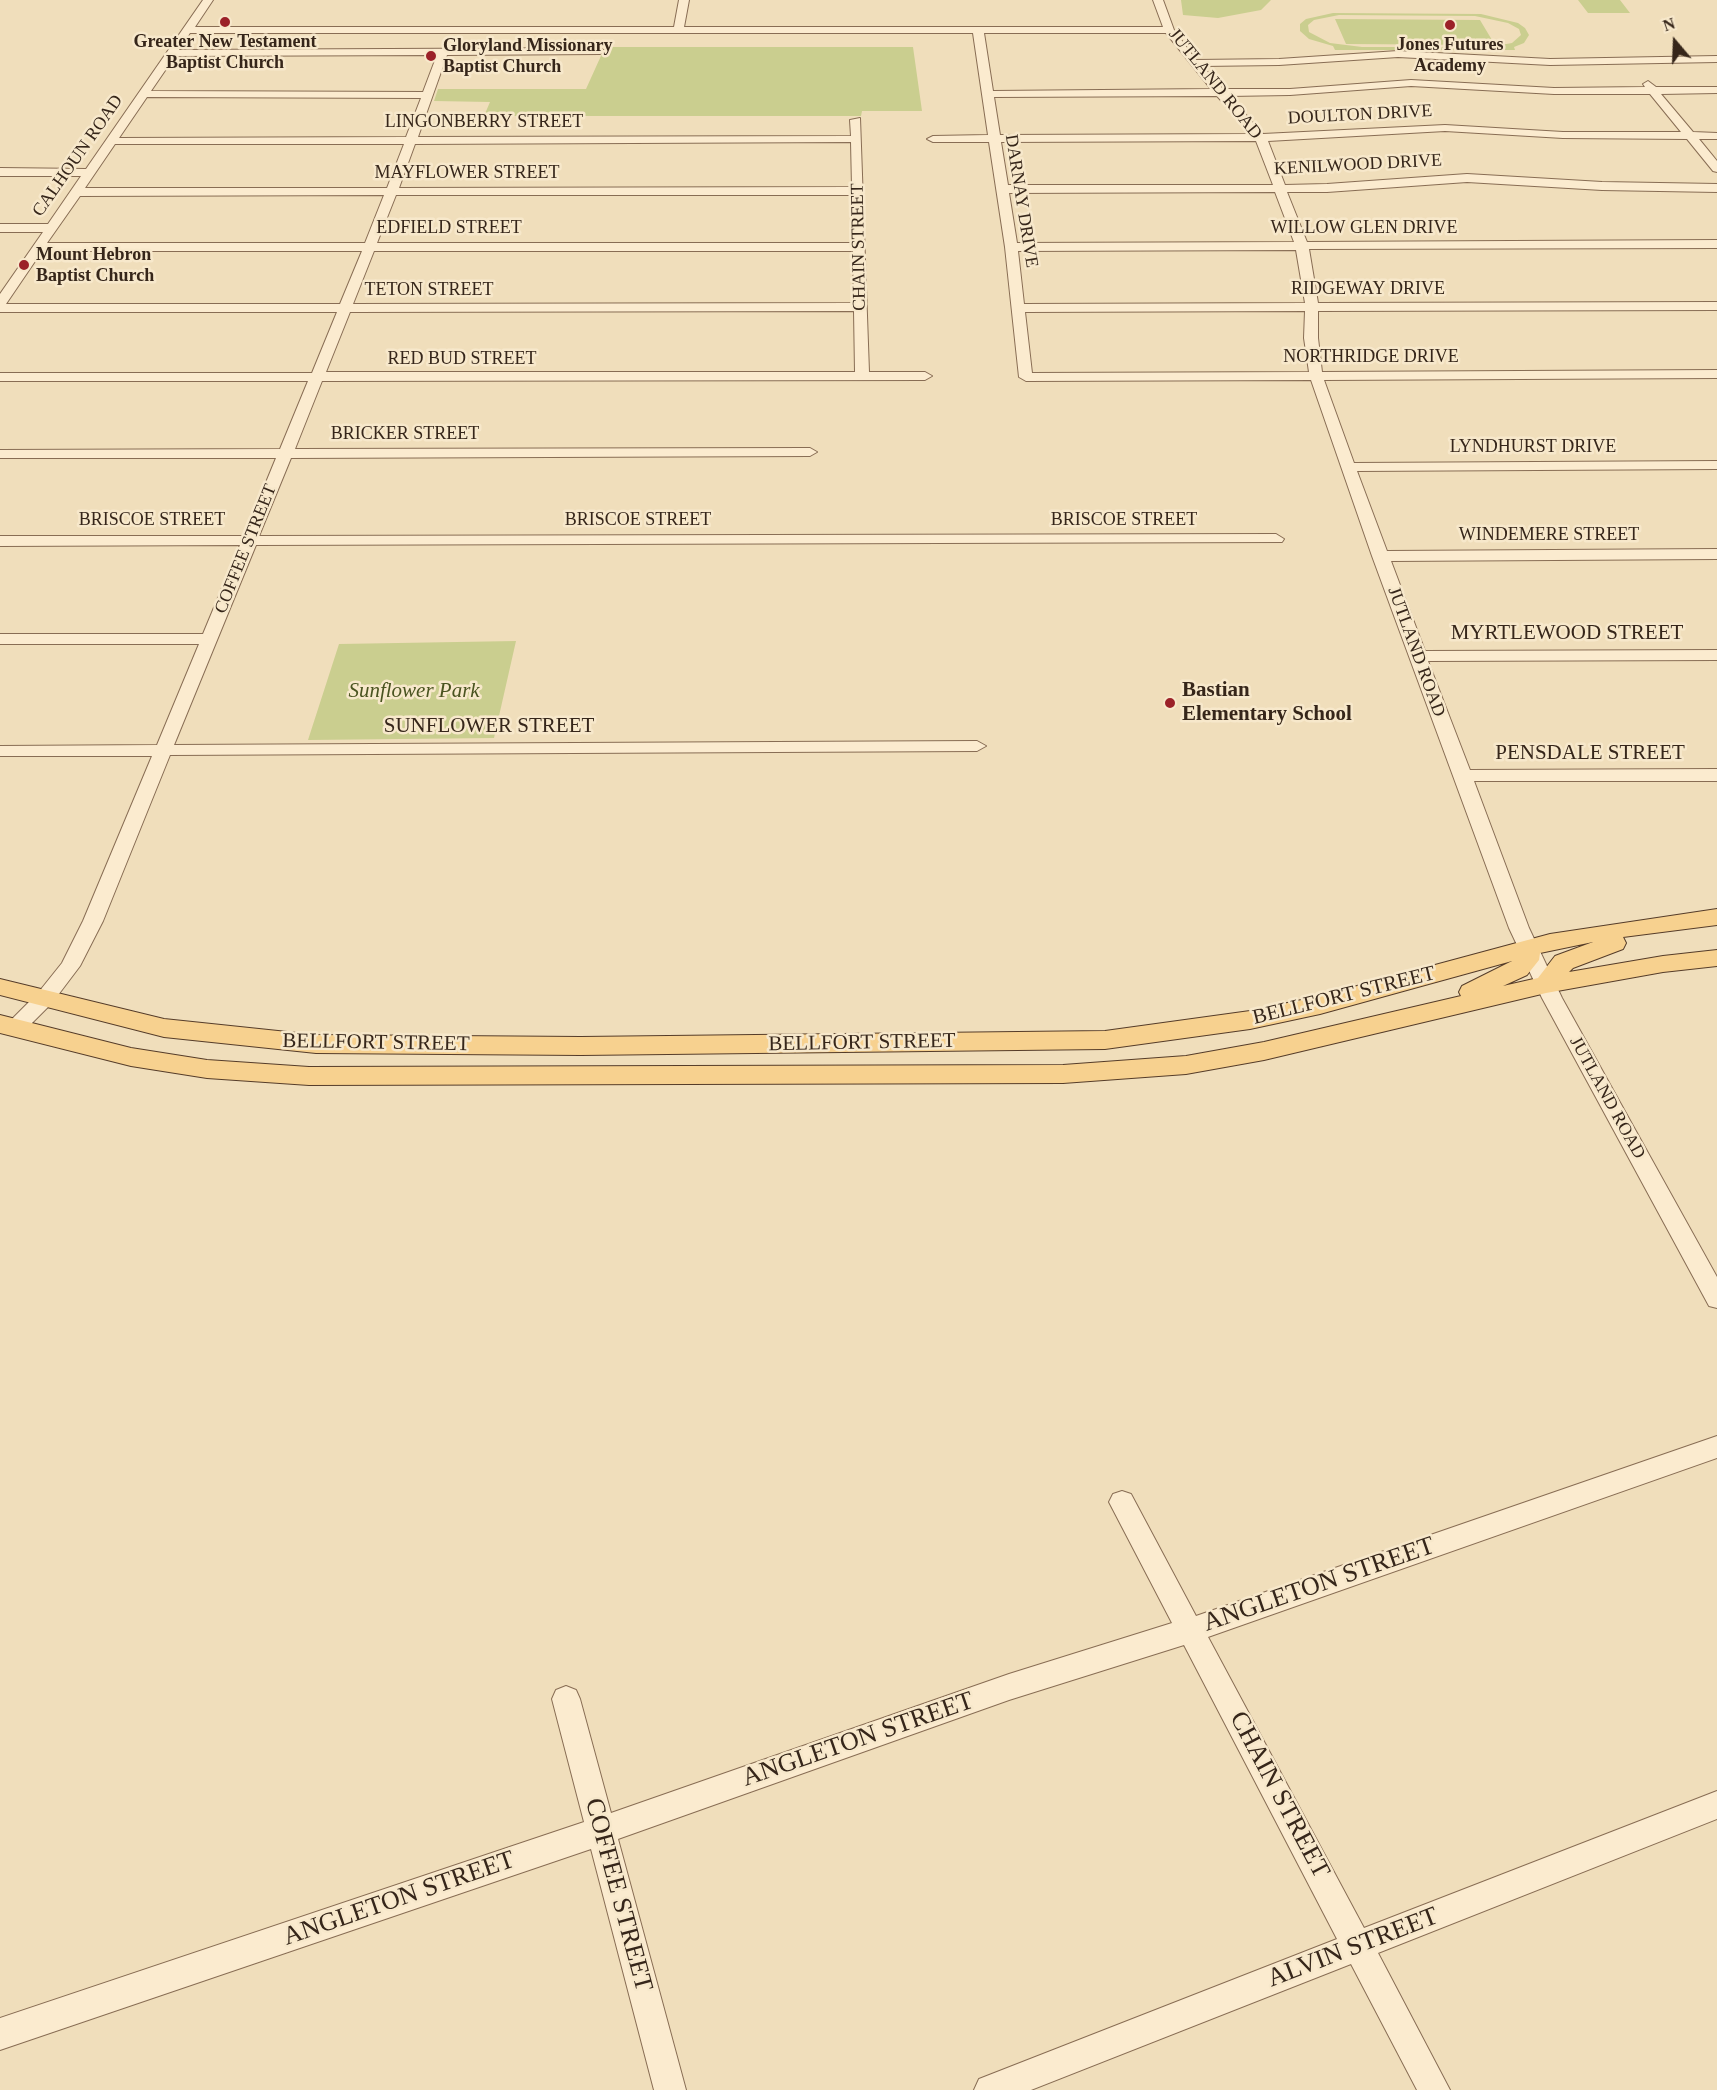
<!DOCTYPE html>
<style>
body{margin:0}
#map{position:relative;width:1717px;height:2090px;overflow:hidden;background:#f0debb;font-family:"Times New Roman",serif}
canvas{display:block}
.north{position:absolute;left:1645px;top:12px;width:60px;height:60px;-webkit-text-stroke:4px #f7e8cb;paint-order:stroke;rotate:341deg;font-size:16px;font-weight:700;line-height:24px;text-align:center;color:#36261a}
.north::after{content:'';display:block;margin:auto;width:21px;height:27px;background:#36261a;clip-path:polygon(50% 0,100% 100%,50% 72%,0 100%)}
</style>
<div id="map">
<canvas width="1717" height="2090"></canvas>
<div class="north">N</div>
</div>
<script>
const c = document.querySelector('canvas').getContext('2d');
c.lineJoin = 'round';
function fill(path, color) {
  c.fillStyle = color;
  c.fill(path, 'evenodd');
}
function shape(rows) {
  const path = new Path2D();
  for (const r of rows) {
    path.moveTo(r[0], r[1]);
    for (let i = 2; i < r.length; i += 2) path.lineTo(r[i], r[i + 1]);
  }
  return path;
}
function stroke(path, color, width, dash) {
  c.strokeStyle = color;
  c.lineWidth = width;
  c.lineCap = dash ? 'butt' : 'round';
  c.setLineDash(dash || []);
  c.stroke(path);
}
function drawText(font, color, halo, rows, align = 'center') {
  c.font = font + ' "Times New Roman",serif';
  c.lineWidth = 5;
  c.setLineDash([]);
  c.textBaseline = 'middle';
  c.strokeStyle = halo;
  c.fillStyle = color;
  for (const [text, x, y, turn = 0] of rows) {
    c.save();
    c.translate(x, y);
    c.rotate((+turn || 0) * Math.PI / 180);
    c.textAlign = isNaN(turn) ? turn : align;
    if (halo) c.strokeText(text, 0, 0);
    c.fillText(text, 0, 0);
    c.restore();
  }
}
fill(shape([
 [1181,0,1271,0,1261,10,1218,18,1183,15],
 [1578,0,1620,0,1630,13,1588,13],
 [1333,13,1481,14,1518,23,1525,28,1529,35,1524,43,1514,47,1515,50,1335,50,1333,46,1309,39,1300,31,1300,24,1306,19],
 [1339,15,1475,16,1508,23,1519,29,1521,35,1512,43,1490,47,1362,47,1330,43,1309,32,1308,25,1314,20],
 [1335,19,1480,20,1495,45,1346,44],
 [605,47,913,47,922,111,862,111,861,116,484,116,490,102,434,101,438,89,586,89],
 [516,641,494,738,308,740,339,644]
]), '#cace8f');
const minor = shape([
 [203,0,213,0,195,27,674,27,679,0,689,0,684,27,1163,27,1153,0,1163,0,1174,30,1196,60,1279,59,1398,51,1550,59,1717,56,1717,62,1550,65,1398,57,1279,65,1202,66,1223,89,1290,89,1411,80,1554,88,1645,87,1643,84,1648,81,1656,87,1717,87,1717,93,1661,94,1693,132,1717,133,1717,139,1699,139,1717,161,1717,172,1713,171,1687,139,1563,138,1445,131,1268,141,1285,185,1327,184,1467,174,1602,182,1717,184,1717,192,1602,190,1467,182,1327,192,1287,192,1307,242,1717,240,1717,248,1309,249,1318,303,1717,302,1717,310,1318,311,1318,338,1322,372,1717,370,1717,378,1324,380,1354,463,1717,461,1717,469,1357,471,1387,551,1717,549,1717,559,1391,561,1425,651,1717,650,1717,660,1428,661,1470,770,1717,769,1717,781,1474,781,1529,928,1562,998,1717,1277,1717,1308,1709,1306,1542,998,1509,928,1372,556,1311,380,1026,381,1019,377,1005,247,989,142,933,142,927,139,933,136,988,135,973,33,190,33,179,50,600,48,605,51,600,54,447,55,418,137,851,136,850,120,860,118,869,372,925,372,932,376,925,380,322,381,295,449,810,448,817,452,810,456,291,458,259,536,1276,534,1284,539,1282,542,256,545,174,745,977,741,986,746,977,751,170,755,103,921,80,966,52,1003,22,1033,15,1035,8,1033,5,1028,8,1023,38,993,62,963,83,921,152,756,0,756,0,746,157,745,199,644,0,644,0,634,203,634,240,545,0,546,0,536,244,536,276,458,0,458,0,450,280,449,308,381,0,381,0,373,312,373,337,312,0,312,0,294,43,232,0,232,0,224,48,224,81,176,0,176,0,168,86,169,203,0],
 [984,33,1166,33,1211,89,993,91,984,33],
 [437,55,423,92,151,91,175,56,437,55],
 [1411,86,1554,94,1650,94,1681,132,1563,132,1445,125,1263,134,1229,96,1290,95,1411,86],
 [1217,96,1251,134,1000,135,994,97,1217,96],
 [147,97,421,98,406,137,119,138,147,97],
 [1256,141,1273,185,1008,185,1001,142,1256,141],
 [851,142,852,187,399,188,415,144,851,142],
 [115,144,404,144,387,188,85,188,115,144],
 [1275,192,1294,242,1017,243,1009,193,1275,192],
 [384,195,365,243,47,243,80,196,384,195],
 [396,195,852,195,853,243,377,243,396,195],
 [1296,250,1305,303,1024,304,1018,251,1296,250],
 [42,251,362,251,340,304,6,304,42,251],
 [374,251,853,251,854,303,353,304,374,251],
 [854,311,855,372,326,372,350,312,854,311],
 [1305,311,1304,338,1309,372,1032,373,1025,312,1305,311],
 [1717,1436,1717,1458,1208,1637,1364,1928,1717,1791,1717,1819,1378,1953,1450,2090,1417,2090,1351,1964,1031,2090,974,2090,979,2079,1337,1939,1184,1645,1009,1700,618,1839,686,2090,654,2090,591,1849,0,2050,0,2018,584,1822,552,1699,556,1690,566,1686,576,1690,580,1699,611,1813,1009,1674,1172,1623,1109,1502,1113,1494,1122,1491,1131,1494,1196,1616,1717,1436]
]);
const major = shape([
 [1717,909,1717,925,1623,937,1626,943,1623,949,1573,968,1569,972,1663,956,1717,950,1717,966,1663,972,1546,993,1264,1060,1186,1074,1063,1083,309,1085,207,1078,131,1066,0,1033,0,1015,131,1048,207,1060,309,1067,1063,1065,1186,1056,1264,1042,1461,996,1459,992,1462,986,1512,961,1320,1014,1250,1029,1105,1049,581,1055,316,1053,164,1037,0,995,0,979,164,1019,316,1035,581,1037,1105,1031,1250,1011,1320,996,1550,934,1717,909],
 [1593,942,1555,956,1538,978,1503,986,1527,975,1539,960,1540,953,1593,942]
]);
stroke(minor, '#886d54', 2);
stroke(major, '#553c29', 2);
fill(minor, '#fbebcf');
fill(major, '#f7d18f');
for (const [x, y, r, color] of [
 [225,22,6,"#9b2128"],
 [1450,25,6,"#9b2128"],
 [431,56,6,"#9b2128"],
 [24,265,6,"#9b2128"],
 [1170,703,6,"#9b2128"]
]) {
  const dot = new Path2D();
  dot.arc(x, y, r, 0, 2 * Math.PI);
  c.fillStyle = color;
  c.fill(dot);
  stroke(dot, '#f7e8cb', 2);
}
drawText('bold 18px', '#36261a', '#f7e8cb', [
 ["Greater New Testament",225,42],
 ["Baptist Church",225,63],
 ["Jones Futures",1450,45],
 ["Academy",1450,66],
 ["Gloryland Missionary",443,46,"left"],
 ["Baptist Church",443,67,"left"],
 ["Mount Hebron",36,255,"left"],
 ["Baptist Church",36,276,"left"]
]);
drawText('18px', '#36261a', '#f7e8cb', [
 ["JUTLAND ROAD",1215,84,51],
 ["DOULTON DRIVE",1360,115,-3],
 ["LINGONBERRY STREET",484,122],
 ["CALHOUN ROAD",78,156,-55],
 ["KENILWOOD DRIVE",1358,165,-3],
 ["MAYFLOWER STREET",467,173],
 ["DARNAY DRIVE",1021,201,81],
 ["EDFIELD STREET",449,228],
 ["WILLOW GLEN DRIVE",1364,228],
 ["CHAIN STREET",859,247,-91],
 ["RIDGEWAY DRIVE",1368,289],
 ["TETON STREET",429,290],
 ["NORTHRIDGE DRIVE",1371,357],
 ["RED BUD STREET",462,359],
 ["BRICKER STREET",405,434],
 ["LYNDHURST DRIVE",1533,447],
 ["BRISCOE STREET",152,520],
 ["BRISCOE STREET",638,520],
 ["BRISCOE STREET",1124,520],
 ["WINDEMERE STREET",1549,535],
 ["COFFEE STREET",246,549,-68],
 ["JUTLAND ROAD",1416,652,70],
 ["JUTLAND ROAD",1607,1098,61]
]);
drawText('21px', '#36261a', '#f7e8cb', [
 ["MYRTLEWOOD STREET",1567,633],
 ["SUNFLOWER STREET",489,726],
 ["PENSDALE STREET",1590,753],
 ["BELLFORT STREET",1344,996,-14],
 ["BELLFORT STREET",376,1043,1],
 ["BELLFORT STREET",862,1043,-1]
]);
drawText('italic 21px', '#4a5420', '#f7e8cb', [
 ["Sunflower Park",414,691]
]);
drawText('bold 21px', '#36261a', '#f7e8cb', [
 ["Bastian",1182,691],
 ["Elementary School",1182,715]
], 'left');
drawText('26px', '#36261a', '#f7e8cb', [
 ["ANGLETON STREET",1319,1585,-19],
 ["ANGLETON STREET",858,1740,-19],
 ["CHAIN STREET",1279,1795,62],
 ["COFFEE STREET",618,1895,75],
 ["ANGLETON STREET",399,1899,-19],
 ["ALVIN STREET",1353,1948,-21]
]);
</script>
